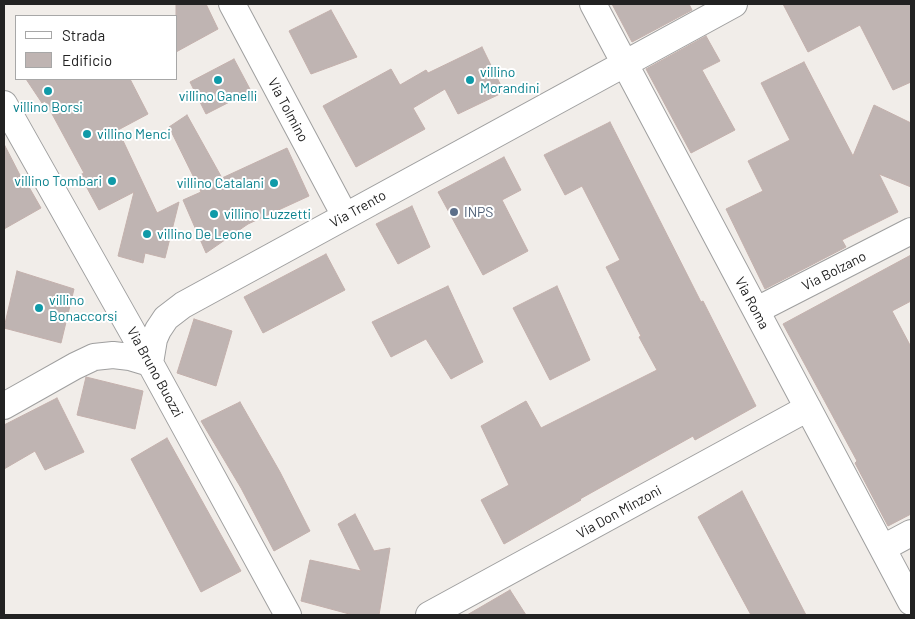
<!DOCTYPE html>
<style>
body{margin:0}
#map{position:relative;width:915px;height:619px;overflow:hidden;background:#f1ede9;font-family:Barlow,sans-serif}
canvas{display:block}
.frame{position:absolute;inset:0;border:5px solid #222;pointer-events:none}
.legend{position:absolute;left:15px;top:15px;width:162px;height:65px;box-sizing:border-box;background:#fff;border:1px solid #a7a7a7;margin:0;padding:6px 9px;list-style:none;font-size:15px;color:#222}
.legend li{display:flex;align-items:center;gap:10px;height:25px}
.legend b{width:25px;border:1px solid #a7a7a7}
</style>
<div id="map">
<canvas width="915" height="619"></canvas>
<div class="frame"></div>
<ul class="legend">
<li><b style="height:6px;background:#fff"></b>Strada</li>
<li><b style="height:14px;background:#bfb4b2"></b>Edificio</li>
</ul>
</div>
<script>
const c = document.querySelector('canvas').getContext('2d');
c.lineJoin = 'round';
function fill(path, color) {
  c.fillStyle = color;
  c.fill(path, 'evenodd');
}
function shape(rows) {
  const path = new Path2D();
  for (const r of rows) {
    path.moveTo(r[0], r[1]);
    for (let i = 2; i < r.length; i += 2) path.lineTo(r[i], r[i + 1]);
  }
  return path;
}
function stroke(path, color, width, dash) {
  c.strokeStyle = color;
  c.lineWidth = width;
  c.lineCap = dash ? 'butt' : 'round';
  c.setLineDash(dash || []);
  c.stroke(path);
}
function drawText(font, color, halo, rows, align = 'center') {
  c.font = font + ' Barlow,sans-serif';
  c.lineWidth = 4;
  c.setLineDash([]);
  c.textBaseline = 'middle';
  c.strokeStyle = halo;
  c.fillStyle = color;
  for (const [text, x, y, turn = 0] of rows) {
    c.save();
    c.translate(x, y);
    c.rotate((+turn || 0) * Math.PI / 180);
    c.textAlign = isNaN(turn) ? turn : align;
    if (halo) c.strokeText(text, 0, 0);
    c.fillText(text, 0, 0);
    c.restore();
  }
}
const building = shape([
 [176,4,206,4,218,29,176,52,176,4],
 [612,4,689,4,692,10,632,42,612,4],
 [783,4,911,4,911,82,893,90,860,25,808,52,783,4],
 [331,10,357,57,311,74,289,31,331,10],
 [706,36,720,61,702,70,735,130,691,153,646,69,706,36],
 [482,47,504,92,458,114,445,89,413,108,425,129,356,167,323,106,391,69,400,85,426,70,428,73,482,47],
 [234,59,251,91,206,114,190,82,234,59],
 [804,62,853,156,874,105,911,123,911,187,879,174,898,212,842,240,846,247,765,289,726,209,763,191,748,161,790,140,761,83,804,62],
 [26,79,130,79,148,114,118,130,157,213,179,202,165,258,145,253,143,263,118,256,134,192,99,210,80,175,84,173,45,101,42,103,26,79],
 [187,115,222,178,287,148,309,196,248,224,206,253,183,200,201,192,169,127,187,115],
 [610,122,701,302,703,301,756,406,695,440,693,436,580,499,581,500,504,544,481,500,509,485,481,426,526,401,541,428,657,370,639,337,641,336,606,267,620,260,582,186,565,195,544,155,610,122],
 [4,144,23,181,25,180,41,208,4,229,4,144],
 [504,157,521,190,502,200,528,251,483,275,438,192,504,157],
 [412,206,430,247,398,264,376,224,412,206],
 [326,254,345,290,263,333,244,297,326,254],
 [911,255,911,301,892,311,911,347,911,514,888,526,855,463,857,461,783,324,911,255],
 [17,271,74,289,61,343,4,328,17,271],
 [448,286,483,362,451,379,426,339,391,357,372,322,448,286],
 [557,286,590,360,550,380,513,308,557,286],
 [194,319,232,331,216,386,177,373,194,319],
 [86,377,143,391,135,429,77,415,86,377],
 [57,398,84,452,45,470,35,451,4,469,4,425,57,398],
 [240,402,280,472,310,531,274,551,241,488,201,421,240,402],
 [167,438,241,571,201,592,131,459,167,438],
 [742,491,776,557,806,615,751,615,698,517,742,491],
 [355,514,374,551,390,548,379,615,353,615,301,601,310,560,361,571,338,524,355,514],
 [510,590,526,615,467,615,510,590]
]);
fill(building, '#bfb4b2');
stroke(building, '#c3b0ac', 1);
const minor = shape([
 [232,4,345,216],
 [593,4,911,602],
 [4,104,150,363,288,615],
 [757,310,911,231],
 [150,363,154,339,158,330,166,318,183,305,734,4],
 [4,406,75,366,94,357,113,355,130,357,150,363],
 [883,548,911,533],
 [429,615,808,408]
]);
stroke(minor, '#9f9f9f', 28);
stroke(minor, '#fff', 26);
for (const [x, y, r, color] of [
 [218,80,5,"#0f9aa8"],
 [470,80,5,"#0f9aa8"],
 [48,91,5,"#0f9aa8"],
 [87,134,5,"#0f9aa8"],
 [112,181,5,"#0f9aa8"],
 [274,183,5,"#0f9aa8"],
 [454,212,5,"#5c6f8a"],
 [214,214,5,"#0f9aa8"],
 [147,234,5,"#0f9aa8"],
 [39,308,5,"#0f9aa8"]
]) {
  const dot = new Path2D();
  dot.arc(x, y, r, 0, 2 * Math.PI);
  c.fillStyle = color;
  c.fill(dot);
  stroke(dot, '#fff', 2);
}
drawText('14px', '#0d838f', '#fff', [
 ["villino",480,72],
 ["Morandini",480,88],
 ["villino Ganelli",218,96,"center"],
 ["villino Borsi",48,107,"center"],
 ["villino Menci",97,134],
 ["villino Tombari",102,181,"right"],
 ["villino Catalani",264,183,"right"],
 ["villino Luzzetti",224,214],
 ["villino De Leone",157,234],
 ["villino",49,300],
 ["Bonaccorsi",49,316]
], 'left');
drawText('14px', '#222', '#fff', [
 ["Via Tolmino",288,110,62],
 ["Via Trento",358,209,-29],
 ["Via Bolzano",834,271,-27],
 ["Via Roma",752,303,62],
 ["Via Bruno Buozzi",155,372,61],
 ["Via Don Minzoni",619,512,-29]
]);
drawText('14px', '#4e5e75', '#fff', [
 ["INPS",464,212]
], 'left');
</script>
